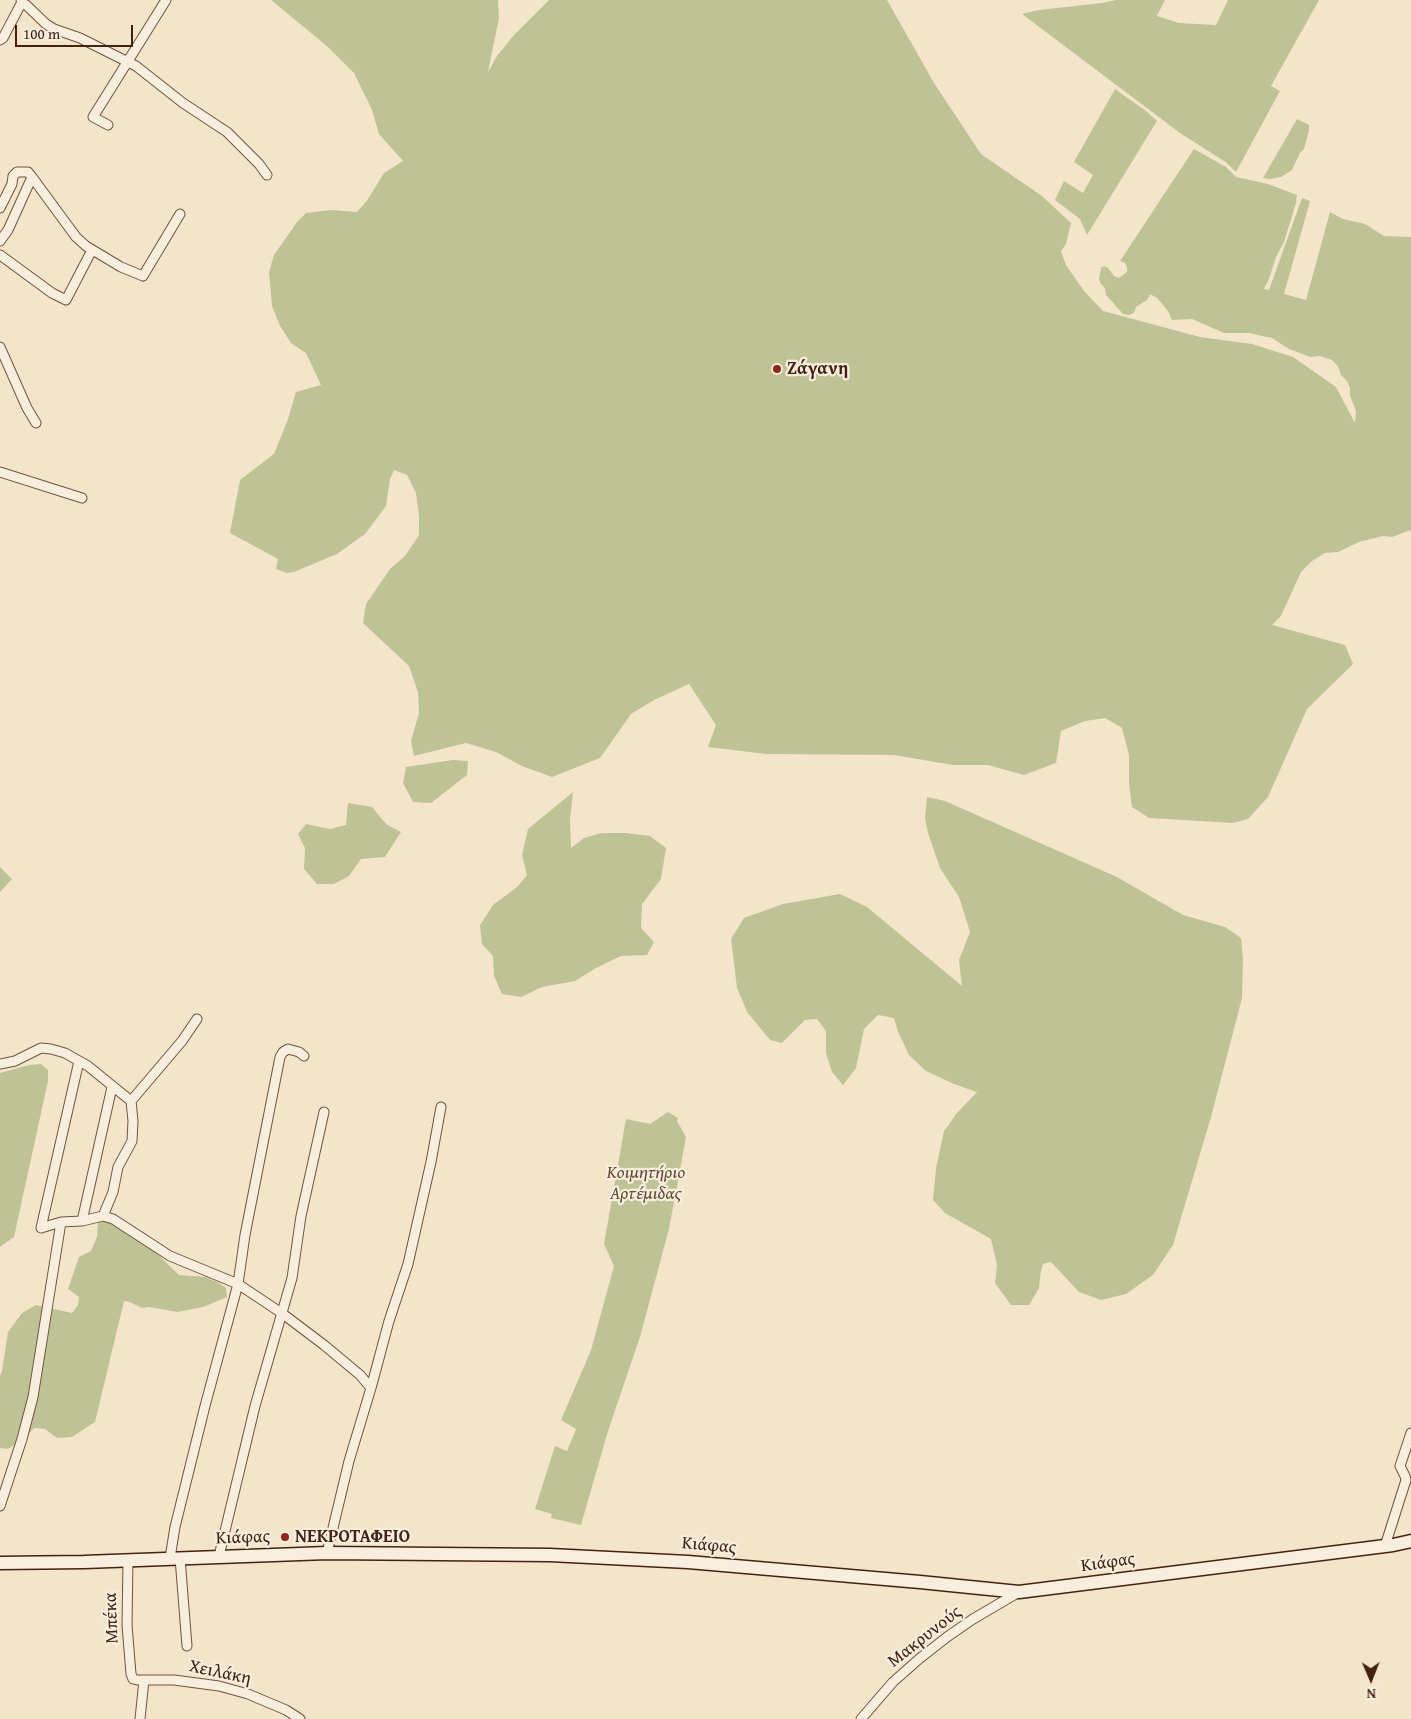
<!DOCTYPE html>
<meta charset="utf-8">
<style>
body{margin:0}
#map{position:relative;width:1411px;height:1719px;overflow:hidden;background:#f4e5ca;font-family:"Gentium Book Plus",serif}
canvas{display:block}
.north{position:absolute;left:1346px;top:1654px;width:50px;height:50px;-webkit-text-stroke:4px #f8eedd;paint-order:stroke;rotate:179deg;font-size:14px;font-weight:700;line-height:20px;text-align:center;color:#432212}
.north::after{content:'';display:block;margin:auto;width:18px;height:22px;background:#432212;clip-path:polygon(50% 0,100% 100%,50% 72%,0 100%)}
.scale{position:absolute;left:15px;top:25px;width:118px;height:22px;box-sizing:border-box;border:2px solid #432212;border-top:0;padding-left:6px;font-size:15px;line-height:18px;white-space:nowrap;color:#432212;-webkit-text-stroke:4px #f8eedd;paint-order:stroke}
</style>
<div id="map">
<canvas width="1411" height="1719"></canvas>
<div class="north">N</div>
<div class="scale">100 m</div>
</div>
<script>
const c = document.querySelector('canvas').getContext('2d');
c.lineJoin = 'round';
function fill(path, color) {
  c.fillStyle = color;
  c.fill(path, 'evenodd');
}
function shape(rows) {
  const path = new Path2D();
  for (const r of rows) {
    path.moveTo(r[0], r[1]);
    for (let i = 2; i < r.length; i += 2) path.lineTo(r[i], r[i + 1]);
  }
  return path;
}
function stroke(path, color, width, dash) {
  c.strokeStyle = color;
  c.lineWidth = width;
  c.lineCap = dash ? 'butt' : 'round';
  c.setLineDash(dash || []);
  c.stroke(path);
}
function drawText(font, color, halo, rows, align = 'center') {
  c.font = font + ' "Gentium Book Plus",serif';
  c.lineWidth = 4.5;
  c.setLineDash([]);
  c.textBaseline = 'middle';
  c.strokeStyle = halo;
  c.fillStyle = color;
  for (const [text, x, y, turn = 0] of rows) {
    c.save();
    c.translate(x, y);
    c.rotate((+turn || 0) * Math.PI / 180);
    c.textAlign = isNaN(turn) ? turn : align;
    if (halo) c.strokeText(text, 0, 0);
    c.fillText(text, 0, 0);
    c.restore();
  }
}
fill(shape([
 [271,0,498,0,499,18,488,72,497,56,514,35,549,0,887,0,934,83,981,154,1042,196,1071,223,1066,244,1061,251,1066,265,1084,291,1103,311,1200,337,1252,344,1293,357,1336,387,1355,423,1356,411,1350,396,1350,388,1347,381,1341,375,1338,366,1332,360,1320,356,1310,357,1289,349,1272,338,1262,336,1250,333,1224,333,1192,319,1172,320,1168,311,1157,298,1150,294,1147,300,1136,307,1134,313,1129,315,1123,314,1106,295,1105,288,1101,284,1099,279,1101,268,1104,266,1108,268,1114,276,1119,278,1127,272,1127,267,1125,263,1120,261,1194,149,1226,167,1236,177,1268,184,1297,195,1296,203,1284,242,1276,257,1269,279,1264,289,1269,290,1302,198,1310,201,1284,294,1306,300,1330,212,1343,219,1365,224,1384,236,1411,237,1411,530,1392,537,1383,536,1359,542,1338,552,1325,553,1312,561,1301,572,1281,616,1272,625,1345,645,1353,664,1307,709,1268,797,1248,819,1233,823,1149,818,1132,807,1129,783,1129,755,1122,728,1105,718,1085,721,1061,731,1056,763,1024,775,988,765,953,765,894,755,766,754,708,747,716,725,689,684,654,700,631,714,600,758,552,777,522,766,496,752,466,743,414,756,411,741,419,713,418,692,409,666,363,623,366,604,390,569,405,556,419,535,419,516,416,493,407,475,394,470,390,479,386,506,365,534,337,554,294,572,287,573,276,569,278,559,230,533,240,480,274,454,288,419,296,392,321,385,306,353,291,343,280,326,272,306,269,272,274,255,297,222,306,213,331,210,357,212,366,202,384,173,403,161,379,134,372,110,354,73,328,47],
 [1116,0,1165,0,1157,16,1179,23,1216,25,1228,0,1319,0,1271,86,1280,91,1236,172,1227,163,1180,133,1022,14,1039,10,1102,3],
 [1115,89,1146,111,1157,121,1087,235,1080,219,1055,200,1064,181,1083,193,1093,175,1074,162],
 [1297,119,1309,125,1309,131,1304,149,1300,153,1292,170,1281,177,1269,179,1263,178],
 [453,760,468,761,467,775,431,803,413,802,403,783,406,767],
 [573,792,570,820,571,848,584,838,602,833,625,833,650,836,666,848,661,879,642,904,641,928,654,942,647,955,621,956,596,968,575,981,542,987,521,997,502,994,494,976,493,956,482,944,480,925,493,905,517,887,527,875,522,855,528,829],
 [927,797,945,801,1117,877,1183,915,1225,927,1241,938,1243,959,1242,998,1211,1117,1173,1245,1153,1275,1126,1294,1101,1300,1079,1292,1051,1262,1043,1264,1041,1271,1039,1288,1029,1305,1011,1305,995,1283,997,1265,991,1239,945,1213,933,1200,936,1168,944,1131,957,1113,977,1092,954,1084,926,1071,909,1055,898,1032,894,1018,878,1015,864,1029,856,1068,843,1085,832,1072,826,1053,826,1031,817,1019,805,1020,782,1043,770,1040,747,1012,737,988,731,939,744,918,783,904,840,894,867,907,962,986,959,960,970,932,959,897,940,868,928,833,925,818],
 [348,803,372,807,386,824,401,832,385,857,361,859,349,876,334,884,317,884,304,869,305,848,298,834,306,824,330,829,346,825],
 [0,867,12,879,0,892],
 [41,1064,48,1070,48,1081,14,1237,0,1247,0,1073,29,1065],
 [668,1112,678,1118,677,1121,686,1137,669,1229,640,1337,608,1431,581,1525,551,1518,552,1514,535,1509,555,1446,567,1451,576,1429,561,1420,591,1350,614,1266,604,1244,626,1119,650,1124],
 [107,1221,124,1229,151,1248,179,1275,206,1277,219,1283,226,1288,227,1297,203,1307,178,1312,149,1307,142,1308,130,1302,124,1301,95,1422,72,1437,57,1438,45,1429,34,1428,25,1438,8,1449,0,1448,0,1376,2,1371,8,1332,22,1313,36,1305,72,1313,78,1305,79,1297,68,1289,79,1257,91,1251,97,1237,98,1222]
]), '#bec395');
const street = shape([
 [21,0,46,24,54,29,80,38,136,66,183,103,227,132,259,164,267,175],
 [0,40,3,38,23,0],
 [108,125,93,117,166,0],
 [0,208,12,184,13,176,17,172,28,172,32,177],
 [0,241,8,230,32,177,76,237,86,246,121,267,143,276,180,214],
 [0,255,52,293,66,300,92,250],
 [0,347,27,408,36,423],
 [0,472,82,498],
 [0,1064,15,1061,41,1048,51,1049,65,1053,88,1066,131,1101],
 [103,1216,113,1192,118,1167,132,1141,133,1121,131,1101,182,1041,197,1019],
 [82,1221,103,1216,113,1219,170,1256,238,1284,283,1314,324,1345,360,1375,371,1388],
 [61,1222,82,1221,112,1087],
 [0,1506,22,1439,33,1397,61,1222,41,1228,79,1061],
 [1385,1546,1406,1480,1405,1476,1400,1466,1411,1433],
 [327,1553,349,1461,371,1388,389,1321,408,1264,431,1162,441,1107],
 [219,1556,255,1406,292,1278,301,1216,324,1112],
 [170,1558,175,1527,205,1406,238,1284,245,1235,280,1057,283,1052,288,1049,299,1052,304,1056],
 [180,1558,187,1646],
 [128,1560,127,1625,131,1674,133,1679,137,1680,174,1680,219,1686,248,1694,286,1710,300,1719],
 [140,1719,144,1680],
 [861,1719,893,1682,919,1659,947,1637,973,1619,1019,1592]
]);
const secondary = shape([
 [0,1563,84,1562,327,1553,550,1555,688,1562,920,1582,1019,1592,1393,1545,1411,1541]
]);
stroke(street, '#6f5340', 11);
stroke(secondary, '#432212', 15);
stroke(street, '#f8eedd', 9);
stroke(secondary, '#f8eedd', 12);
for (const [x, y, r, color] of [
 [777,369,5,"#8f2418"],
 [285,1537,5,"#8f2418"]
]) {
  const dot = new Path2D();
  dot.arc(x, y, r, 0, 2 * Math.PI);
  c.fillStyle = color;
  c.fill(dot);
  stroke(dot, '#f8eedd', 2);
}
drawText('bold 18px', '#432212', '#f8eedd', [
 ["Ζάγανη",787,369],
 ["ΝΕΚΡΟΤΑΦΕΙΟ",295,1537]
], 'left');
drawText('italic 18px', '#624a33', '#f8eedd', [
 ["Κοιμητήριο",646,1173],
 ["Αρτέμιδας",646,1194]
]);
drawText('18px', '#432212', '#f8eedd', [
 ["Κιάφας",243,1538,-2],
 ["Κιάφας",709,1546,5],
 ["Κιάφας",1108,1563,-8],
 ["Μπέκα",112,1618,-92],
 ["Μακρυνούς",925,1637,-38],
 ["Χειλάκη",220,1673,12]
]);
</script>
